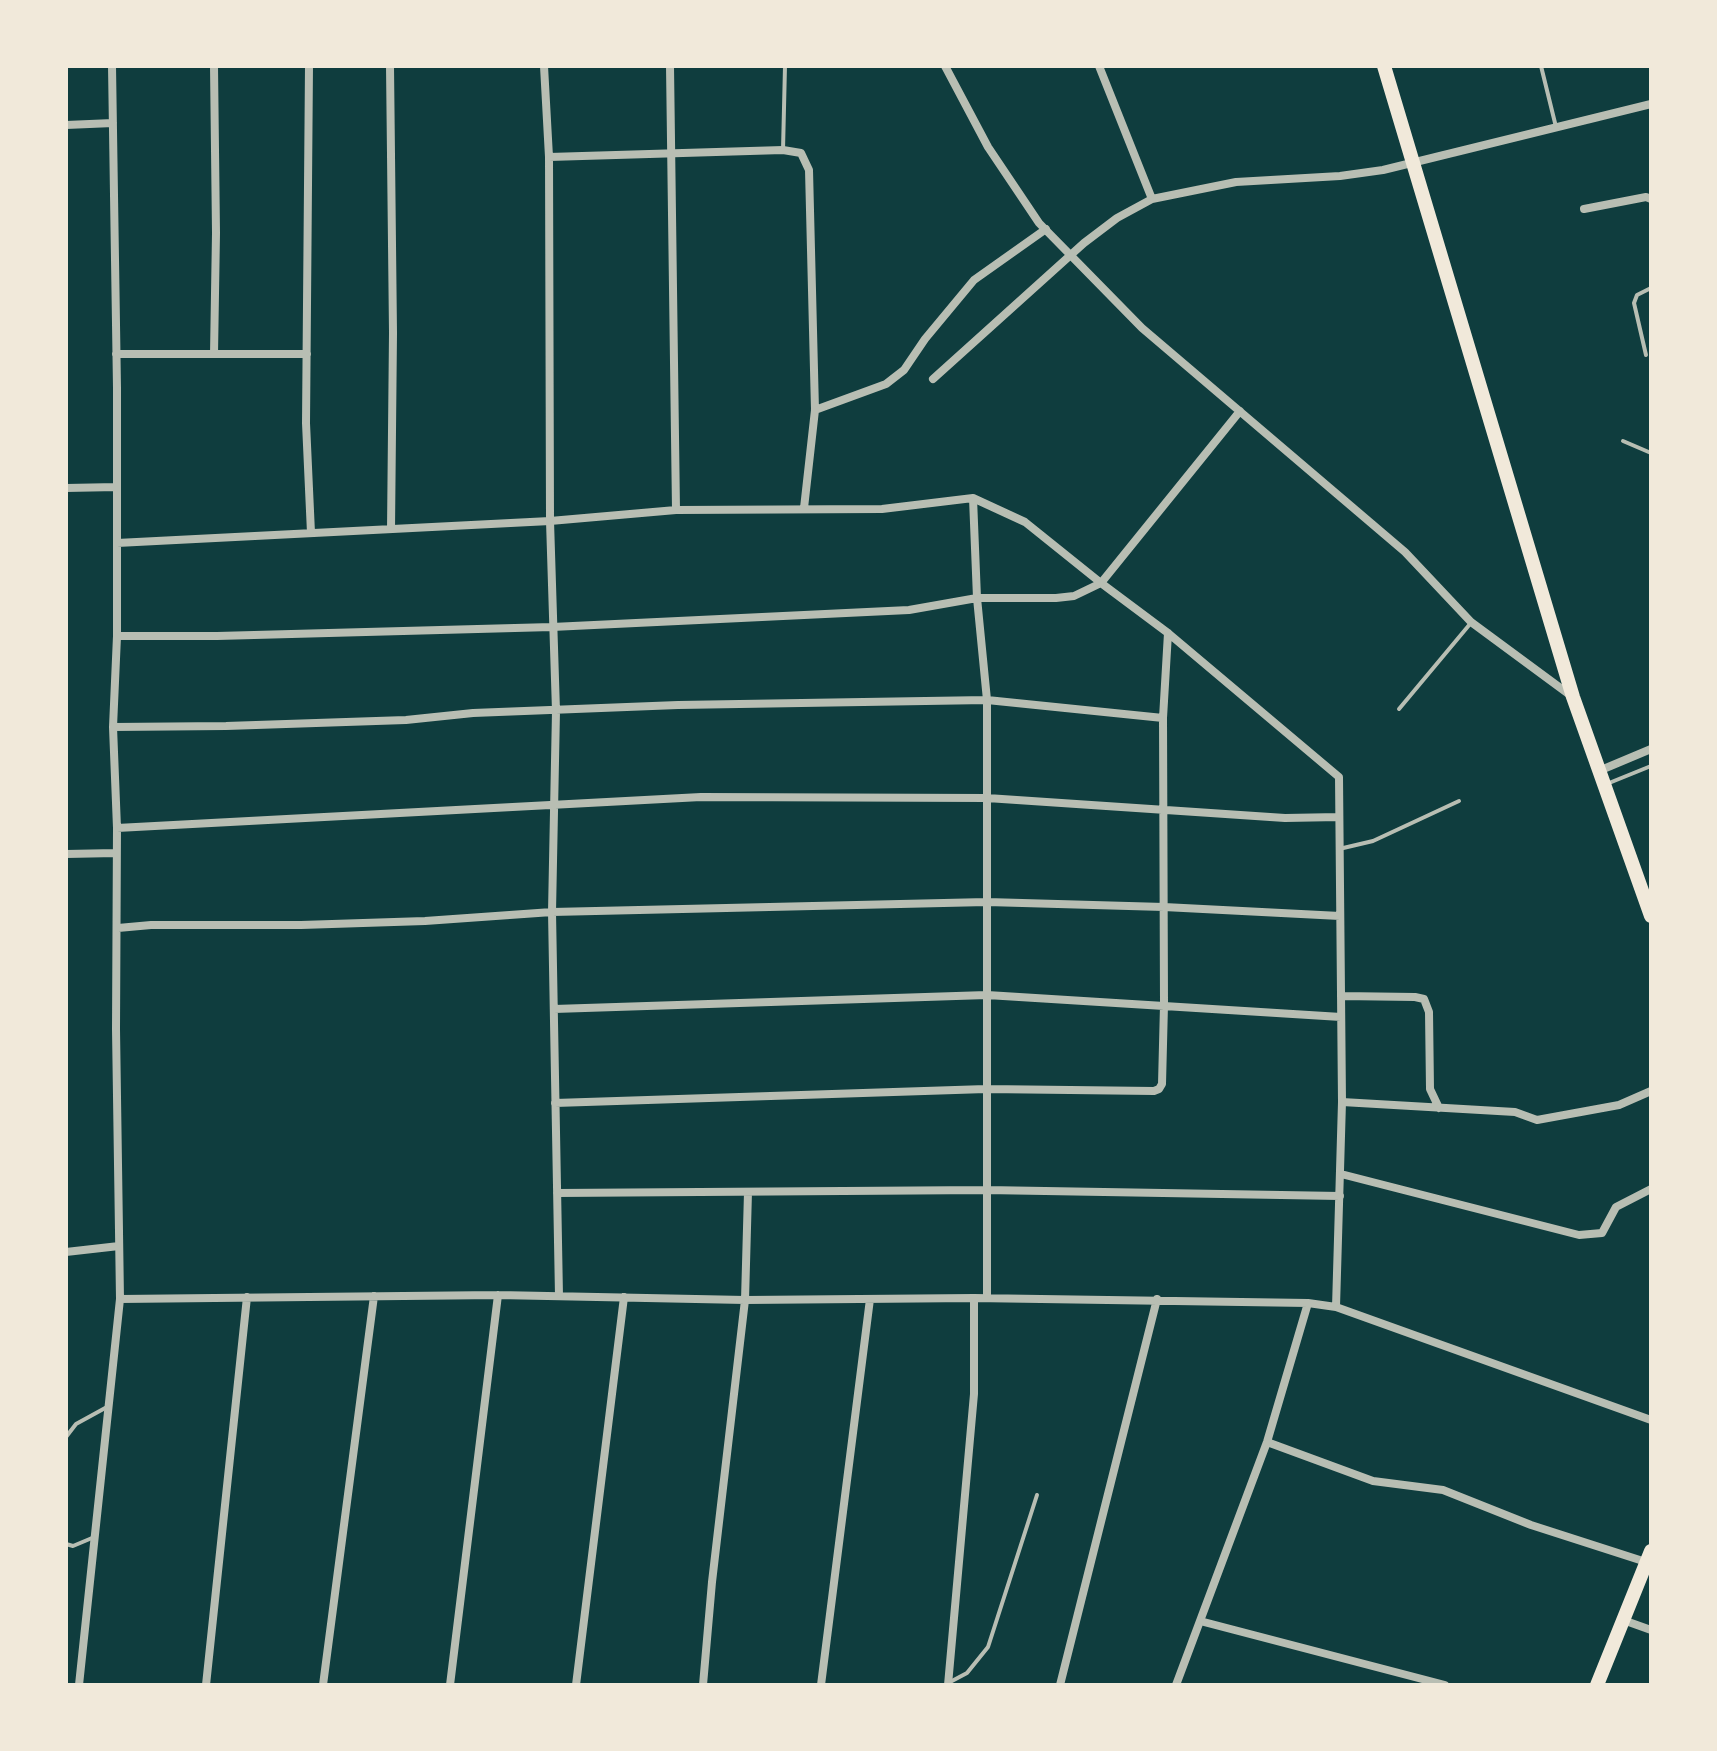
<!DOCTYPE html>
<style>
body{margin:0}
#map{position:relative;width:1717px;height:1751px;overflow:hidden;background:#0f3d3e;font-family:Literata,serif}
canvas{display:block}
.frame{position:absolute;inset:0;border:68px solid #f1e9da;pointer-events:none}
</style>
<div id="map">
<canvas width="1717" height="1751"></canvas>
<div class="frame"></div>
</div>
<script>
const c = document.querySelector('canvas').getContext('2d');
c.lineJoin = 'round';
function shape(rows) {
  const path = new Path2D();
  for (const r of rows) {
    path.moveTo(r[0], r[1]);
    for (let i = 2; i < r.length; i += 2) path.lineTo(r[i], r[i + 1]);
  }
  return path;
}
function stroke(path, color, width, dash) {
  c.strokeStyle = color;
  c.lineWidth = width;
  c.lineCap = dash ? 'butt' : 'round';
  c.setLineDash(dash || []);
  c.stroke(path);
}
stroke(shape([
 [1541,66,1556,127],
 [783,150,785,66],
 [1646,355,1634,303,1637,295,1651,288],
 [1623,441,1651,453],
 [1399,709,1470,624],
 [1609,783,1651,766],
 [1339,849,1373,841,1459,801],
 [66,1437,76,1424,107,1407],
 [66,1544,73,1546,92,1538],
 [950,1682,967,1673,988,1647,1037,1495]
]), '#b8beb3', 4);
stroke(shape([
 [309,66,306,423,311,533],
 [390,66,393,333,391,529],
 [544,66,549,157,550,521,556,711,552,912,559,1296],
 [670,66,676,510],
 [945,66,988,147,1039,223,1142,328,1405,552,1471,622,1570,695],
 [1099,66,1152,199],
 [66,125,113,123],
 [549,157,783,150,801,153,809,170,815,410,804,508],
 [1584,209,1646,197,1651,199],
 [116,354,307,354],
 [214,354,216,233,214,66],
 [933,379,1084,243,1117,218,1152,199,1236,182,1340,176,1383,170,1651,104],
 [815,410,886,384,904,370,925,339,974,280,1046,229],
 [66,488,117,487],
 [973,498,977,598,987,700,987,1298],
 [117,543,550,521,676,510,882,509,973,498,1025,522,1101,583,1168,633,1339,777,1342,1102,1336,1307],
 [117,636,217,636,552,627,909,610,977,598,1056,598,1074,596,1101,583,1240,411],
 [113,727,226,726,406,720,473,713,678,705,987,700,1163,718,1168,633],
 [1601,770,1651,749],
 [117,828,701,797,987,798,1285,818,1339,817],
 [66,854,116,853],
 [118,928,151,925,301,925,425,921,552,912,987,902,1164,907,1340,916],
 [1341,996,1415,997,1424,999,1429,1012,1430,1089,1439,1108],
 [554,1009,987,995,1341,1017],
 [1342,1102,1515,1112,1537,1120,1619,1105,1651,1091],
 [555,1103,986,1089,1154,1091,1159,1089,1162,1084,1164,1005,1163,718],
 [1341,1174,1579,1235,1602,1233,1616,1207,1651,1189],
 [557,1193,986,1190,1340,1196],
 [66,1252,119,1246],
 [120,1299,498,1295,745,1300,974,1298,1308,1303,1336,1307,1651,1420],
 [1267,1442,1373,1481,1443,1490,1531,1525,1646,1562],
 [1623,1620,1651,1630],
 [1200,1621,1445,1685],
 [79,1685,120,1299,116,1029,117,828,113,727,117,636,117,388,112,66],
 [206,1685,247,1297],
 [323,1685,374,1296],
 [450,1685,498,1295],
 [576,1685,624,1297],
 [703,1685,712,1582,745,1300,748,1192],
 [821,1685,870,1299],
 [948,1685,974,1394,974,1298],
 [1060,1685,1157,1299],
 [1176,1685,1267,1442,1308,1303]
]), '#b8beb3', 8);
stroke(shape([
 [1384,66,1573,697,1651,916],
 [1597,1685,1651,1551]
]), '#f1e9da', 14);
</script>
